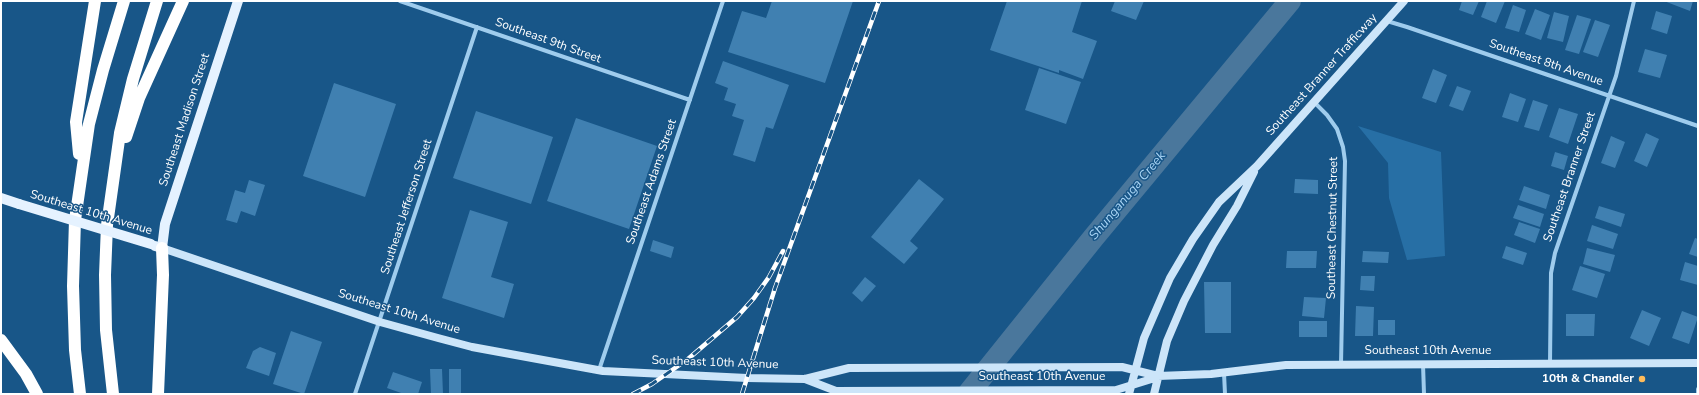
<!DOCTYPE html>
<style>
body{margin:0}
#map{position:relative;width:1699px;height:395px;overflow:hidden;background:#185688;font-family:"Nunito Sans",sans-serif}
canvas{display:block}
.frame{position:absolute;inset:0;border:2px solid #fff;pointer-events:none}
</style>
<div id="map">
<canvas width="1699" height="395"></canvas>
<div class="frame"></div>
</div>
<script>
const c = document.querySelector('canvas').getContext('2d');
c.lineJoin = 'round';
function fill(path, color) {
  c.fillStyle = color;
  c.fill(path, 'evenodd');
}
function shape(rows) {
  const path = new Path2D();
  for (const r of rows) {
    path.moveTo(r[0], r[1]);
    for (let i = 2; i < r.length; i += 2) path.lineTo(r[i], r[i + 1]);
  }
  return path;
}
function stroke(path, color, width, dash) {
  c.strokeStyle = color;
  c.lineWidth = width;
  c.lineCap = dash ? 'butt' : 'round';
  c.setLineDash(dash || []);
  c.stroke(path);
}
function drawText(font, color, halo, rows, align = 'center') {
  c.font = font + ' "Nunito Sans",sans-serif';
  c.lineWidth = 3;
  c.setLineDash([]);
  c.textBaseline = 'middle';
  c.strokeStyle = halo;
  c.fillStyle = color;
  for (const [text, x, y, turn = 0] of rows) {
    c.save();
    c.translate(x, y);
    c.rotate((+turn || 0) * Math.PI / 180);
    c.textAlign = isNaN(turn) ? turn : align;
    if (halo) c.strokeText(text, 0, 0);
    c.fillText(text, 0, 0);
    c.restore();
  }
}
fill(shape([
 [1358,126,1441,152,1445,256,1407,260,1389,198,1388,163]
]), '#276fa5');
stroke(shape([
 [968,394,1094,237,1290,1]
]), '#4a779c', 22);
fill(shape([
 [772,1,853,1,825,83,728,52,742,11,766,18],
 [1007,1,1082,1,1072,32,1097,41,1083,79,1059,70,1059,73,990,50],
 [1115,1,1144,1,1136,20,1111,11],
 [1462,1,1479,1,1473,15,1459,10],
 [1487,1,1505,1,1496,23,1481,17],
 [1664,1,1693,1,1690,11],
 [1513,5,1526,10,1519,32,1505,28],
 [1535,9,1550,15,1541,40,1525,34],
 [1656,11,1672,16,1667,34,1651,29],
 [1554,12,1569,16,1563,42,1547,38],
 [1577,15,1591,19,1579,54,1565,50],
 [1595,20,1610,25,1598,57,1583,52],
 [1645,49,1667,55,1660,78,1638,72],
 [723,61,789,85,773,129,766,127,755,162,733,155,744,120,732,116,736,104,724,100,728,88,715,83],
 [1039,68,1081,82,1066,124,1025,110],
 [1433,69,1447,75,1436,103,1422,98],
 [334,83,396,104,365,197,303,176],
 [1457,86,1471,91,1463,111,1449,106],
 [1510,93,1526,99,1518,122,1502,117],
 [1533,100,1548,105,1539,131,1524,127],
 [1559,108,1578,114,1568,144,1549,137],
 [476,111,553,137,531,204,453,178],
 [576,118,657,146,629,229,547,201],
 [1646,133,1659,139,1647,167,1634,161],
 [1611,136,1625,142,1615,168,1601,163],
 [1555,152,1568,156,1564,170,1551,166],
 [919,179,944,199,910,241,918,248,904,264,871,237],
 [1295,179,1318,180,1318,194,1294,193],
 [249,180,265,185,255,216,241,211,237,223,226,220,235,190,245,193],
 [1524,186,1550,195,1546,209,1519,200],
 [1518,205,1544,214,1540,227,1513,218],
 [1599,206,1625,214,1621,227,1595,218],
 [470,210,508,222,491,277,514,284,504,318,442,298],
 [1519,222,1540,229,1535,243,1514,235],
 [1592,225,1618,234,1613,249,1587,241],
 [1695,238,1698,239,1698,257,1689,254],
 [653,240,674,247,671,258,650,251],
 [1506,246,1527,253,1523,265,1502,258],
 [1587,248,1615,255,1610,272,1583,264],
 [1287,251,1317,251,1316,268,1286,268],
 [1363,251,1389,252,1388,263,1362,262],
 [1685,262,1698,266,1698,285,1680,280],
 [1580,266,1605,274,1597,298,1572,290],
 [1361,276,1375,276,1374,291,1360,290],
 [865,277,876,286,862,302,852,293],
 [1204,282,1231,282,1231,333,1205,333],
 [1304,297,1326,298,1324,318,1302,316],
 [1356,306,1374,307,1373,336,1355,336],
 [1642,310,1661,318,1649,346,1630,338],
 [1682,311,1698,317,1689,344,1672,338],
 [1566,314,1595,314,1594,336,1566,336],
 [1378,320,1395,320,1395,335,1378,335],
 [1299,321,1327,321,1327,337,1299,337],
 [291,331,322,342,304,394,273,384],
 [260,347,276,353,269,376,246,368,253,351],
 [430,369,442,369,443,394,431,394],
 [449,369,461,369,461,394,449,394],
 [393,372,422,382,418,394,404,394,387,388]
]), '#4080b1');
stroke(shape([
 [400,1,690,100],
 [1387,21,1407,27,1698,126],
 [1314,102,1327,115,1337,129,1343,147,1345,161,1341,364],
 [1550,363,1551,273,1555,253,1616,76,1634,1],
 [1423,364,1424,394],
 [599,370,723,1],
 [1224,373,1225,394],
 [355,394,477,27],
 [1698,394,1698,389]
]), '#9fcced', 4);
stroke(shape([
 [162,248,380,322,438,338,472,347,603,371,747,378,805,379,849,368,1122,367,1158,376,1211,374,1286,365,1698,363],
 [805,379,836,391,1116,390,1158,377],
 [1129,394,1144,338,1170,278,1193,239,1219,202,1257,166,1404,1],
 [1154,394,1167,341,1184,301,1213,245,1237,206,1254,172]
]), '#cce5f9', 8);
stroke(shape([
 [1,198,19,204],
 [155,246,162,248,165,224,238,1]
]), '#e5f2ff', 10);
stroke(shape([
 [126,137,139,98,183,1],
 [79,154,76,122,95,1],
 [1,340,26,374,37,394],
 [80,394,75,350,73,286,75,220,89,124,103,70,124,1],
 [113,394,106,330,105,275,107,225,120,133,133,79,157,1],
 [158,394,163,275,162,248]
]), '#fff', 12);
const rail = shape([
 [633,394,652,384,688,359,737,317,754,298,769,277,783,251],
 [742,394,775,288,879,1]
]);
stroke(rail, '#fff', 4.5);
stroke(rail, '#185688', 3, [9]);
stroke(shape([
 [19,204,151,244]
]), '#e5f2ff', 10);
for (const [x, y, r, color] of [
 [1642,379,4,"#ffbc5b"]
]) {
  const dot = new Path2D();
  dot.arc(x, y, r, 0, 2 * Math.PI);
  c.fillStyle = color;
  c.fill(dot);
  stroke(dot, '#185688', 1.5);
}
drawText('12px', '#fff', '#185688', [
 ["Southeast 9th Street",548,41,20],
 ["Southeast 8th Avenue",1546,63,19],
 ["Southeast Branner Trafficway",1322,75,-48],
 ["Southeast Madison Street",185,120,-72],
 ["Southeast Branner Street",1570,177,-71],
 ["Southeast Adams Street",652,182,-71],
 ["Southeast Jefferson Street",407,207,-72],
 ["Southeast 10th Avenue",91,213,17],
 ["Southeast Chestnut Street",1333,228,-89],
 ["Southeast 10th Avenue",399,312,17],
 ["Southeast 10th Avenue",1428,351],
 ["Southeast 10th Avenue",715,363,2],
 ["Southeast 10th Avenue",1042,377]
]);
drawText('bold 12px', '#fff', '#185688', [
 ["10th & Chandler",1634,379]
], 'right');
drawText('italic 13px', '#aad5f5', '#185688', [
 ["Shunganuga Creek",1128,196,-50]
]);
</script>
